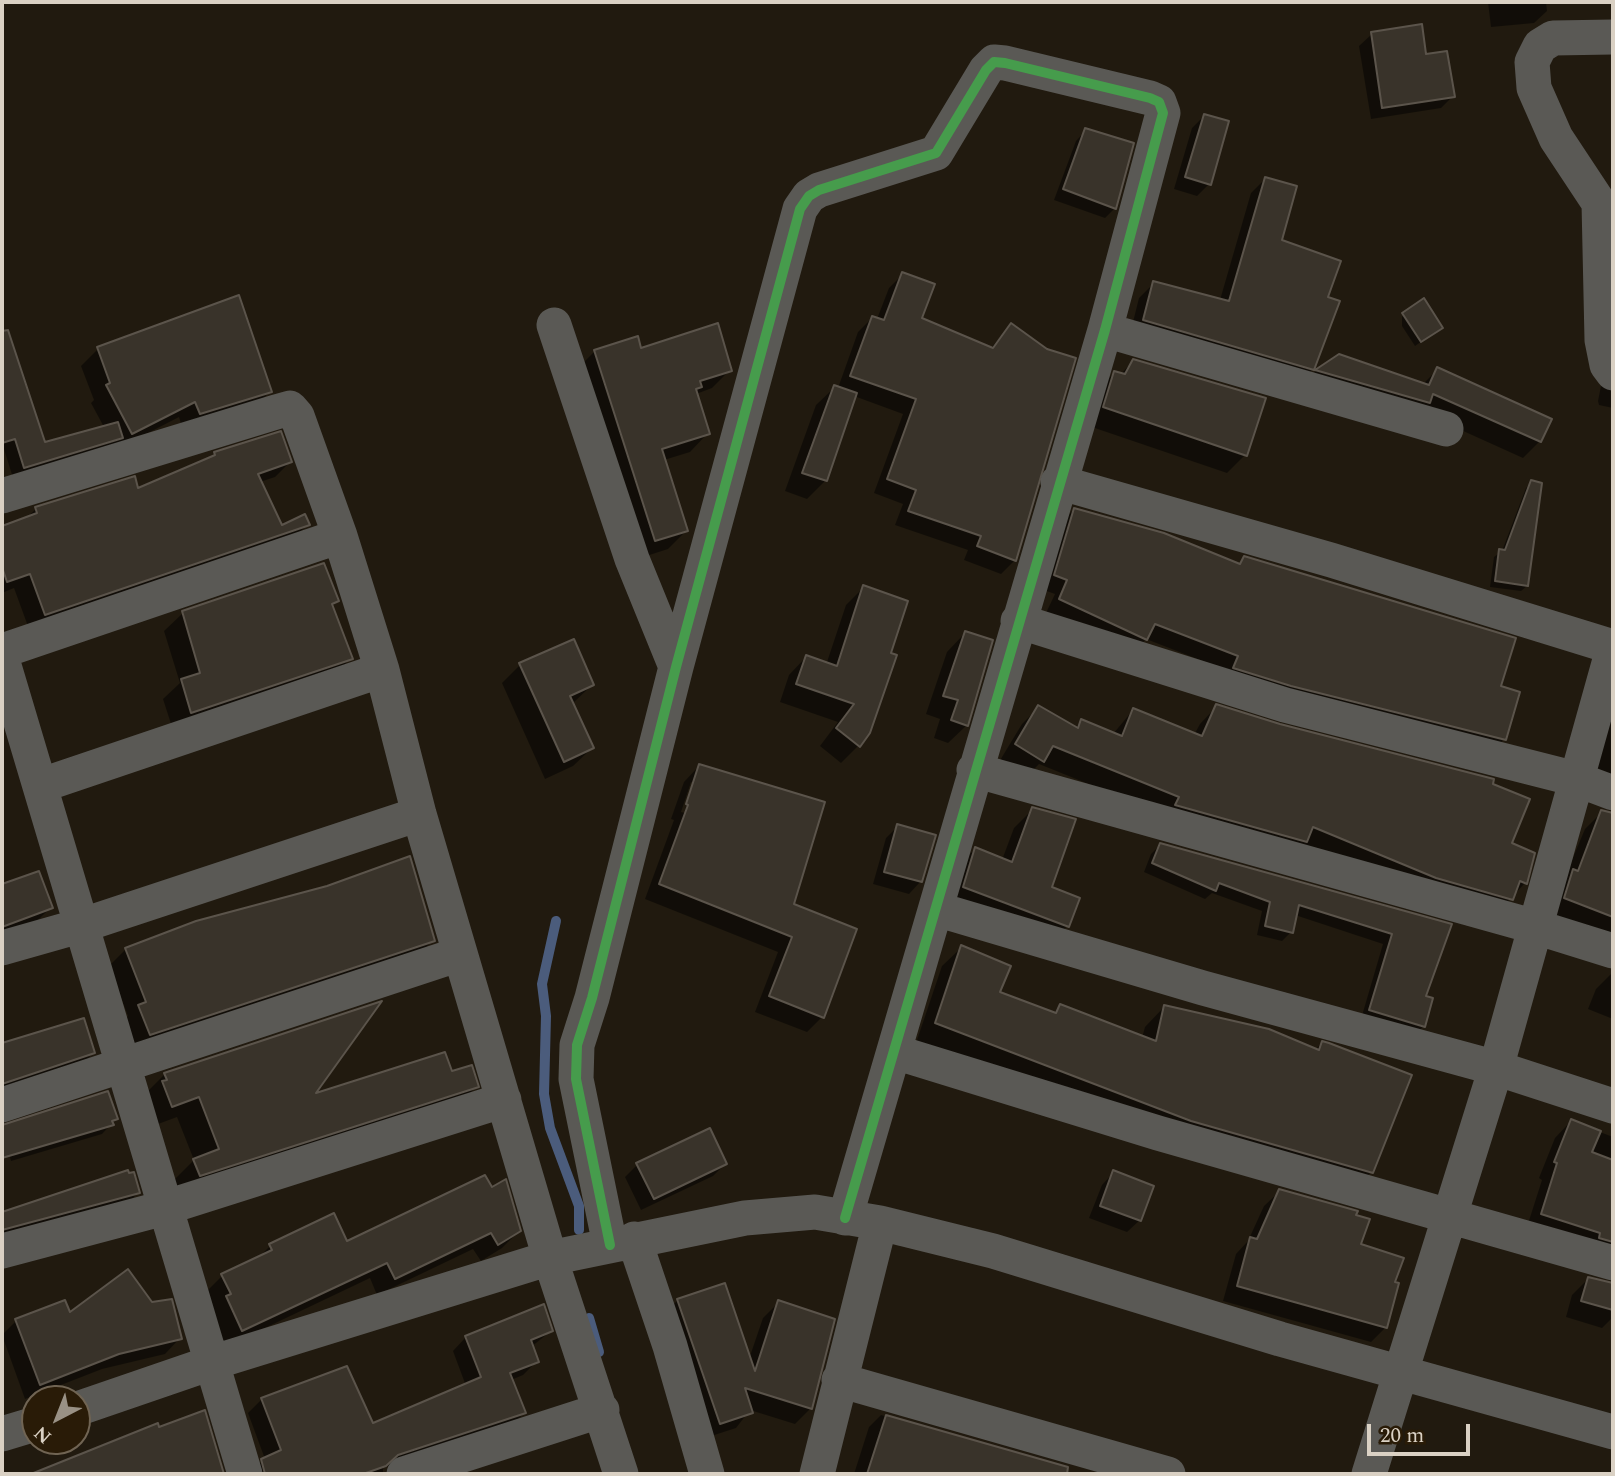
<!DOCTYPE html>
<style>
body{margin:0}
#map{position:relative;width:1615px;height:1476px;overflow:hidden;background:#211a0f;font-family:Spectral,serif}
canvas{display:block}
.frame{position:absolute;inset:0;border:4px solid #dad1c4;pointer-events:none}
.north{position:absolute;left:21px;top:1385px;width:70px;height:70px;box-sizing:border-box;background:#291b07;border:2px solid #706453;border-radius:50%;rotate:222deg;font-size:19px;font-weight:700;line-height:28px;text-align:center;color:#dad1c4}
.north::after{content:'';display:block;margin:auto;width:24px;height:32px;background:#999185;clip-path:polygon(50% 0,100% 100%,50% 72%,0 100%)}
.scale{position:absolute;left:1367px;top:1424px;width:103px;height:32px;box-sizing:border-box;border:4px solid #dad1c4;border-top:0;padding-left:9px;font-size:21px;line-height:24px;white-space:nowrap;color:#dad1c4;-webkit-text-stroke:5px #291b07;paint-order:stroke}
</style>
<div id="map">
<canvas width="1615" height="1476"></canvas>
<div class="frame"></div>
<div class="north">N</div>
<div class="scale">20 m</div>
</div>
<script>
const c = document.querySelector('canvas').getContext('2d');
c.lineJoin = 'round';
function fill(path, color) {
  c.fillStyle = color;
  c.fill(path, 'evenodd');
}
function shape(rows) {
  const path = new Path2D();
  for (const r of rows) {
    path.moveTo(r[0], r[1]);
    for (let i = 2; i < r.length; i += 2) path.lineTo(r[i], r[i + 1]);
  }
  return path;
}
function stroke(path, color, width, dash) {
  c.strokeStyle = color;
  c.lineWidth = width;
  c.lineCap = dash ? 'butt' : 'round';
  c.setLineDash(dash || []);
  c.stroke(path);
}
fill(shape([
 [1488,2,1546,2,1547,11,1534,23,1491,27],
 [1372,34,1425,56,1453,96,1441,108,1371,119,1359,46],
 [1204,116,1209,184,1197,196,1174,189,1192,128],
 [1086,130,1115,208,1105,218,1054,200,1076,141],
 [1265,179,1280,241,1326,298,1313,369,1299,383,1130,334,1139,298,1154,283,1220,300,1251,193],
 [903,274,920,319,990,349,1011,325,1015,560,1001,574,964,560,968,550,895,525,903,504,874,493,903,414,854,396,826,480,807,499,785,491,816,405,835,387,838,388,858,332,872,318,877,319,889,288],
 [238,297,270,392,253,408,183,430,179,417,115,450,13,478,4,449,2,450,2,370,17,365,44,444,104,427,91,403,94,400,81,366,98,349],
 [1408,311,1441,328,1415,346,1402,326,1402,317],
 [1613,325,1613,408,1599,405,1598,401],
 [640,350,730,370,712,388,696,394,708,433,690,452,664,460,686,531,668,549,637,559,577,369,595,351],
 [1339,356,1423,384,1438,369,1540,441,1523,458,1419,411,1300,387,1316,371],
 [1133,361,1245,455,1227,473,1086,425,1096,391,1114,373,1120,375],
 [215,454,290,462,275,477,260,482,281,527,307,525,292,540,29,629,14,588,2,593,2,528,24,520,36,509,137,490,209,460],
 [1532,482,1527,586,1521,591,1490,587,1494,557,1502,551,1526,488],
 [1074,509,1238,565,1245,558,1504,739,1490,754,1226,670,1146,639,1132,653,1046,613,1055,594,1041,589,1060,524],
 [864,587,859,745,841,763,820,746,838,722,780,702,789,675,806,657,826,665,846,605],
 [337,601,331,607,351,658,333,676,173,730,163,699,180,683,164,631,183,613],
 [965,633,967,725,948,743,934,738,940,719,926,714,947,652],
 [520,665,592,685,572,704,592,748,573,766,545,779,502,683],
 [1217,706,1491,785,1525,883,1494,916,1163,814,1039,764,1025,778,999,762,1022,724,1039,707,1075,728,1082,721,1113,734,1133,710,1194,735,1200,724],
 [1613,708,1613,799,1588,783],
 [699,766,791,905,822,1017,807,1032,755,1012,778,952,645,899,674,820,671,819,684,782],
 [691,782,695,782,685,813,681,812],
 [1033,809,1049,888,1067,926,1049,945,945,906,957,867,975,849,1002,860,1014,828],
 [1602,812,1613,814,1613,940,1549,915,1585,829],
 [898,826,921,881,909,894,873,884,886,838],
 [1160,845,1450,926,1424,997,1424,1026,1414,1035,1361,1019,1383,944,1295,915,1291,932,1282,941,1257,935,1262,911,1212,893,1205,899,1144,872,1151,854],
 [38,873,51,907,34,924,2,936,2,886],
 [433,940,416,958,132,1051,121,1023,128,1016,109,966,126,949],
 [962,947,998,993,1053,1014,1060,1006,1142,1038,1145,1027,1164,1007,1315,1050,1322,1043,1371,1172,1352,1192,916,1043,942,966],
 [1613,972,1613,1019,1588,1009,1596,989],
 [82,1020,93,1053,81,1065,2,1091,2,1045],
 [165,1074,311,1096,451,1074,477,1086,455,1108,178,1196,172,1182,194,1160,177,1117,150,1127,143,1096],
 [116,1119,102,1134,11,1161,3,1134],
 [1571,1121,1613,1137,1613,1269,1526,1230,1542,1180,1539,1178,1555,1138],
 [725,1164,713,1176,641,1210,625,1177,637,1165],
 [127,1172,138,1193,120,1211,2,1243,2,1214],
 [1114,1172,1140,1220,1127,1232,1089,1218,1102,1185],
 [1280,1191,1359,1245,1393,1284,1386,1327,1371,1342,1223,1301,1236,1254,1248,1241,1264,1206],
 [519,1231,502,1248,481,1261,473,1249,377,1295,370,1278,225,1347,205,1293,222,1276,256,1260,270,1246],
 [1588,1279,1613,1283,1613,1317,1602,1328,1566,1317,1572,1295],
 [678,1300,749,1359,763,1318,779,1302,811,1408,795,1424,750,1410,736,1428,705,1438,662,1316],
 [69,1315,180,1338,165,1354,102,1369,25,1399,2,1335,16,1321],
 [551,1331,531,1347,537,1361,523,1375,511,1380,524,1413,510,1427,383,1468,383,1474,356,1474,350,1460,312,1474,248,1474,265,1459,248,1413,262,1399,372,1426,466,1386,453,1351,466,1337],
 [204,1413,222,1474,55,1474,71,1458],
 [881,1415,1029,1457,1025,1474,854,1474,869,1427]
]), '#0007');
stroke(shape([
 [556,921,542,984,546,1016,544,1094,550,1128,579,1206,579,1230],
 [589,1318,599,1352]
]), '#4b5c7c', 10);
const building = shape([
 [1422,24,1426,54,1447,51,1455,97,1382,108,1371,32,1422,24],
 [1204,114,1229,121,1211,185,1185,177,1204,114],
 [1085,128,1134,143,1116,209,1063,189,1085,128],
 [1265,177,1297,186,1282,240,1341,261,1328,297,1340,301,1314,370,1143,320,1153,281,1229,301,1265,177],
 [902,272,935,284,922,318,993,348,1011,323,1047,349,1076,358,1016,561,977,546,981,536,908,511,916,490,887,479,916,399,850,376,872,316,884,320,902,272],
 [239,295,272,392,200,414,195,402,132,434,106,385,110,383,97,347,239,295],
 [1424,298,1443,328,1421,342,1402,313,1424,298],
 [718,323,732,371,700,381,702,387,696,389,710,434,662,449,688,531,655,541,594,350,638,336,641,348,718,323],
 [8,330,45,442,118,422,123,438,24,468,15,439,2,443,2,331,8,330],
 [1339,354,1429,385,1437,367,1552,419,1541,442,1433,394,1430,403,1315,370,1339,354],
 [1133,359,1266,398,1247,456,1103,407,1114,371,1125,374,1133,359],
 [834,385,857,393,827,481,802,473,834,385],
 [281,431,292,462,258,474,282,525,305,514,310,525,45,615,30,574,7,582,2,567,2,526,37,513,35,507,135,476,138,488,215,455,214,452,281,431],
 [1531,480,1542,483,1528,586,1495,581,1499,549,1505,550,1531,480],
 [1074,508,1164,533,1240,564,1244,556,1516,638,1501,686,1520,692,1506,740,1291,686,1233,668,1238,656,1155,624,1147,640,1059,599,1067,580,1054,575,1074,508],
 [324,563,339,601,332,604,353,659,191,713,181,679,200,673,182,611,324,563],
 [863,585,908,601,891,653,897,655,870,733,860,747,836,728,854,704,796,684,806,655,837,666,863,585],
 [965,631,993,640,968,726,951,720,958,700,943,696,965,631],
 [574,639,594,685,570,696,594,748,564,762,519,663,574,639],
 [1216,704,1280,724,1494,779,1493,784,1530,799,1512,843,1535,853,1527,884,1520,881,1513,900,1436,878,1313,827,1307,842,1175,805,1179,797,1053,746,1044,762,1015,744,1038,705,1078,728,1081,719,1122,736,1133,708,1202,736,1216,704],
 [699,764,825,802,794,904,857,929,824,1018,769,996,792,937,659,884,688,805,686,804,699,764],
 [1032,807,1076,819,1052,887,1080,898,1069,927,963,887,975,847,1012,862,1032,807],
 [1601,810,1613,813,1613,917,1564,898,1573,869,1578,871,1601,810],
 [897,824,936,835,922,882,884,872,897,824],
 [1160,843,1452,924,1426,996,1433,998,1425,1027,1369,1010,1392,934,1299,905,1293,933,1265,926,1270,902,1219,883,1216,891,1152,863,1160,843],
 [410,856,435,941,150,1035,138,1005,146,1002,125,948,196,921,327,886,410,856],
 [39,871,53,908,2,927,2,884,39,871],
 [961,945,1011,966,1000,992,1056,1013,1060,1004,1156,1041,1164,1005,1269,1029,1319,1050,1322,1041,1329,1043,1412,1075,1373,1173,1191,1121,935,1023,961,945],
 [382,1001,316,1093,445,1052,452,1071,472,1065,479,1087,200,1176,193,1159,219,1149,199,1097,172,1107,162,1081,167,1080,164,1073,382,1001],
 [84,1018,95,1053,2,1084,2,1043,84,1018],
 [108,1091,118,1119,112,1121,114,1125,2,1158,2,1125,108,1091],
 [1571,1119,1601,1131,1592,1152,1613,1160,1613,1242,1599,1238,1600,1233,1541,1214,1557,1163,1554,1162,1571,1119],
 [710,1128,727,1164,654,1199,636,1163,710,1128],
 [128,1170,129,1173,134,1172,140,1193,2,1230,2,1212,128,1170],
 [1113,1170,1154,1186,1141,1221,1100,1206,1113,1170],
 [485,1175,492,1187,506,1179,521,1231,498,1245,491,1233,395,1279,387,1263,242,1331,226,1296,231,1294,221,1274,272,1250,269,1244,334,1213,347,1241,485,1175],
 [1279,1189,1358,1211,1356,1215,1370,1219,1361,1244,1404,1258,1395,1282,1399,1283,1387,1328,1237,1286,1250,1237,1257,1239,1279,1189],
 [128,1269,152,1302,172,1299,182,1339,119,1354,40,1385,15,1319,65,1300,70,1312,128,1269],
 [1588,1277,1613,1283,1613,1310,1581,1301,1588,1277],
 [725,1283,755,1371,778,1300,835,1319,812,1409,745,1388,753,1413,720,1424,677,1299,725,1283],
 [544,1304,553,1331,531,1340,539,1362,510,1373,526,1413,398,1455,386,1466,363,1474,265,1474,261,1459,281,1450,261,1398,347,1366,373,1423,481,1377,465,1336,544,1304],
 [205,1410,224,1474,31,1474,158,1423,159,1427,205,1410],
 [886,1415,1068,1467,1067,1474,867,1474,886,1415]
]);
fill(building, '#39332a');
stroke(building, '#5b544b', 2);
stroke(shape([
 [1613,37,1553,38,1540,46,1532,62,1534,88,1556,138,1599,203,1602,340,1607,365,1613,373],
 [554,325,632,559,676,667],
 [1105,330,1446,429],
 [1058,482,1331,560,1613,647],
 [2,496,276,412,290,408,297,416,340,536,382,670,419,814,550,1258,621,1474],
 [1018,621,1285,705,1576,779,1613,793],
 [2,651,340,536],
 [2,659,245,1474],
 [974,770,1536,927,1613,951],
 [42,785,382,670],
 [936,909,1203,988,1496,1068,1613,1106],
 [2,948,83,925,419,814],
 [895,1052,1158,1133,1613,1263],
 [2,1105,460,954],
 [634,1239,670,1346,707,1474],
 [610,1245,576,1079,577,1045,592,998,676,667,800,209,809,196,819,190,936,153,986,70,994,62,1005,63,1150,98,1159,102,1163,113,1105,330,845,1218],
 [2,1251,164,1208,504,1100],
 [839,1380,1168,1474],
 [77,1409,211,1363,550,1258,745,1218,815,1212,880,1223,993,1251,1280,1339,1613,1432],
 [2,1434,35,1424],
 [404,1474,602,1410],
 [817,1474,880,1223],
 [1369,1474,1496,1068,1613,649]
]), '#5a5955', 35);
stroke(shape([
 [610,1245,576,1079,577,1045,592,998,676,667,800,209,809,196,819,190,936,153,986,70,994,62,1005,63,1150,98,1159,102,1163,113,1105,330,845,1218]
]), '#469c4c', 10);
</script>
